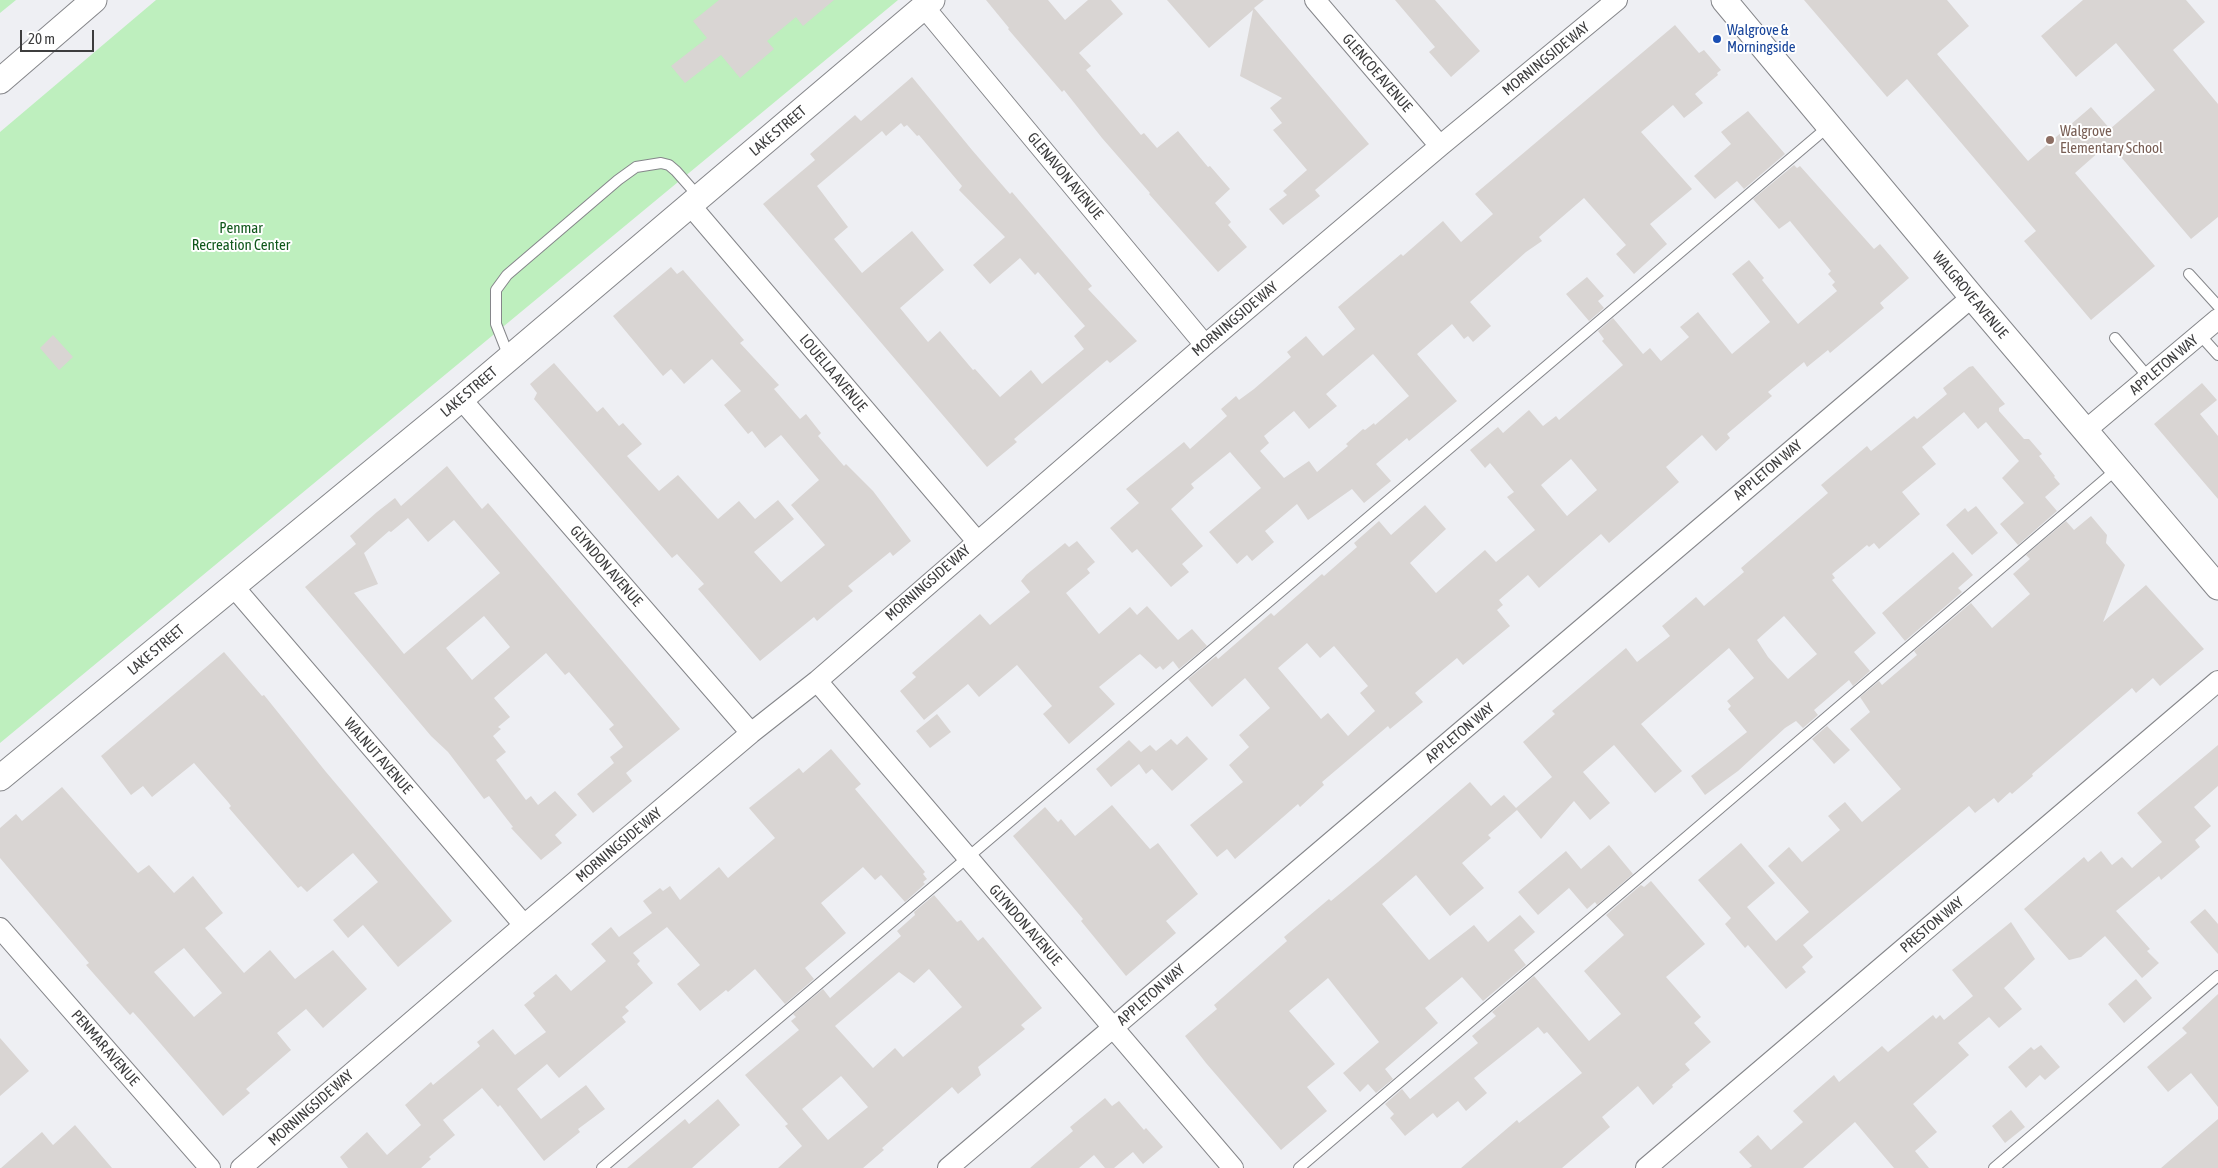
<!DOCTYPE html>
<style>
body{margin:0}
#map{position:relative;width:2218px;height:1168px;overflow:hidden;background:#eeeff3;font-family:"Asap Condensed",sans-serif}
canvas{display:block}
.scale{position:absolute;left:20px;top:30px;width:74px;height:22px;box-sizing:border-box;border:2px solid #3d3d3e;border-top:0;padding-left:6px;font-size:15px;line-height:18px;white-space:nowrap;color:#3d3d3e;-webkit-text-stroke:4px #fff;paint-order:stroke}
</style>
<div id="map">
<canvas width="2218" height="1168"></canvas>
<div class="scale">20 m</div>
</div>
<script>
const c = document.querySelector('canvas').getContext('2d');
c.lineJoin = 'round';
function fill(path, color) {
  c.fillStyle = color;
  c.fill(path, 'evenodd');
}
function shape(rows) {
  const path = new Path2D();
  for (const r of rows) {
    path.moveTo(r[0], r[1]);
    for (let i = 2; i < r.length; i += 2) path.lineTo(r[i], r[i + 1]);
  }
  return path;
}
function stroke(path, color, width, dash) {
  c.strokeStyle = color;
  c.lineWidth = width;
  c.lineCap = dash ? 'butt' : 'round';
  c.setLineDash(dash || []);
  c.stroke(path);
}
function drawText(font, color, halo, rows, align = 'center') {
  c.font = font + ' "Asap Condensed",sans-serif';
  c.lineWidth = 4;
  c.setLineDash([]);
  c.textBaseline = 'middle';
  c.strokeStyle = halo;
  c.fillStyle = color;
  for (const [text, x, y, turn = 0] of rows) {
    c.save();
    c.translate(x, y);
    c.rotate((+turn || 0) * Math.PI / 180);
    c.textAlign = isNaN(turn) ? turn : align;
    if (halo) c.strokeText(text, 0, 0);
    c.fillText(text, 0, 0);
    c.restore();
  }
}
fill(shape([
 [0,0,16,0,0,13],
 [156,0,898,0,0,743,0,132]
]), '#beefbe');
fill(shape([
 [719,0,834,0,803,26,796,17,767,41,774,49,740,78,721,55,685,83,671,66,707,38,693,21],
 [986,0,1048,0,1065,20,1088,0,1111,0,1123,14,1079,53,1091,66,1086,70,1141,135,1144,133,1157,148,1178,131,1208,167,1210,166,1230,189,1215,203,1231,222,1228,225,1247,247,1218,272,1149,194,1150,193,1102,138,1064,90,1062,92,1008,29,1009,28],
 [1167,0,1264,0,1254,8,1369,144,1315,190,1320,196,1283,225,1269,209,1287,195,1283,191,1307,170,1273,130,1282,123,1270,108,1282,98,1240,76,1253,10,1209,48],
 [1395,0,1435,0,1480,51,1451,77,1429,52,1435,47],
 [1804,0,1947,0,1969,26,1937,54,2028,161,2091,107,2110,129,2155,90,2116,43,2076,77,2041,36,2083,0,2186,0,2205,22,2173,50,2218,104,2218,217,2191,239,2109,143,2075,173,2155,266,2091,320,2024,241,2036,231,1907,79,1887,97],
 [1675,25,1699,53,1704,50,1721,70,1717,73,1718,75,1695,94,1703,103,1684,118,1673,105,1641,132,1692,189,1650,224,1667,244,1634,274,1616,254,1626,245,1584,198,1539,237,1542,241,1526,252,1470,302,1491,326,1473,342,1468,336,1464,339,1452,324,1417,354,1457,401,1409,441,1407,438,1376,464,1391,481,1364,503,1352,489,1308,520,1297,504,1265,531,1274,542,1252,561,1247,555,1237,564,1209,532,1261,488,1230,452,1191,484,1194,488,1171,509,1203,546,1182,564,1189,572,1171,587,1137,549,1132,553,1110,528,1139,503,1126,489,1184,442,1190,449,1227,416,1221,409,1236,396,1239,400,1254,389,1291,357,1287,352,1306,336,1323,356,1355,329,1338,307,1401,254,1403,256,1443,221,1461,242,1493,214,1475,194],
 [1373,354,1409,396,1375,425,1374,423,1365,430,1363,429,1346,444,1348,446,1317,472,1309,461,1284,478,1260,451,1269,443,1264,436,1294,411,1309,429,1337,406,1326,394],
 [912,77,972,150,1010,194,1012,192,1092,286,1088,289,1137,341,1110,363,1107,360,1014,439,1017,442,987,467,763,204,815,160,810,154,855,115,861,121],
 [901,123,904,127,907,125,917,136,919,135,962,186,959,190,1005,237,973,265,990,284,1020,258,1035,275,1038,272,1085,326,1074,336,1084,349,1042,384,1031,370,1000,397,975,369,973,370,940,331,928,342,900,308,944,270,912,231,862,273,834,239,848,227,817,186,882,131,886,136],
 [1748,111,1785,154,1744,189,1737,181,1715,199,1694,176,1731,144,1721,132],
 [1794,165,1797,168,1800,166,1874,249,1880,244,1909,278,1880,303,1884,308,1830,353,1828,350,1807,367,1804,362,1768,392,1772,396,1727,434,1730,438,1716,451,1702,435,1666,467,1679,482,1609,543,1601,534,1539,588,1528,575,1499,600,1503,605,1497,610,1510,626,1463,665,1457,658,1415,693,1423,702,1390,729,1388,726,1322,782,1324,785,1300,807,1298,804,1235,859,1227,849,1217,857,1190,825,1243,782,1229,765,1249,747,1239,735,1270,708,1245,678,1212,707,1188,679,1216,656,1218,659,1271,613,1274,616,1322,574,1324,576,1357,547,1354,543,1379,521,1391,535,1425,505,1446,529,1410,563,1436,593,1485,550,1496,562,1535,530,1507,497,1514,492,1490,463,1485,468,1470,450,1498,427,1503,433,1529,410,1543,426,1556,416,1559,420,1623,365,1602,341,1604,339,1598,331,1613,318,1643,354,1650,348,1661,361,1689,337,1680,327,1698,312,1732,354,1770,322,1732,274,1749,260,1764,278,1762,280,1798,324,1837,291,1832,285,1835,282,1828,274,1831,271,1790,221,1779,229,1753,199],
 [1571,459,1597,490,1567,516,1541,485],
 [1307,643,1320,658,1334,646,1368,686,1360,693,1375,711,1348,736,1328,713,1321,719,1278,668],
 [671,267,677,274,683,270,744,340,740,343,779,385,774,389,800,419,806,414,821,433,818,436,844,466,846,464,873,491,911,541,893,556,890,552,848,586,853,591,837,604,817,621,814,617,760,661,698,589,704,584,677,554,672,558,534,399,537,393,530,384,554,363,597,412,603,407,619,426,623,423,642,444,627,456,659,491,678,475,718,519,739,501,755,519,778,500,794,519,754,552,781,582,825,545,791,505,819,480,781,435,765,448,752,431,748,434,724,405,741,391,712,359,684,384,671,369,663,376,613,316],
 [1587,277,1604,296,1598,301,1604,308,1589,321,1566,294],
 [53,335,73,357,59,370,40,348],
 [1973,366,2005,404,1999,408,1999,411,2024,439,2029,439,2042,454,2039,456,2055,476,2054,477,2060,484,2045,497,2057,511,2018,545,2000,524,2024,503,2002,478,2019,461,1986,422,1978,429,1964,412,1922,447,1936,464,1902,492,1920,514,1879,549,1874,543,1869,547,1867,545,1832,574,1835,578,1832,580,1876,633,1854,652,1870,671,1853,686,1849,680,1814,710,1818,715,1803,728,1796,721,1785,728,1738,771,1705,795,1691,776,1747,732,1728,709,1731,706,1727,701,1754,678,1729,648,1641,724,1682,771,1655,793,1614,745,1583,772,1610,803,1590,820,1574,801,1541,839,1517,810,1488,835,1491,838,1462,863,1484,888,1450,916,1416,875,1382,904,1429,960,1474,925,1488,942,1520,915,1535,932,1514,950,1526,965,1483,1001,1462,977,1425,1008,1438,1023,1385,1069,1393,1079,1376,1093,1368,1084,1360,1092,1343,1073,1379,1042,1328,978,1289,1011,1335,1064,1307,1087,1327,1111,1281,1150,1206,1063,1185,1036,1217,1009,1214,1005,1287,941,1284,937,1329,899,1331,901,1378,862,1470,782,1491,806,1504,795,1516,808,1552,777,1523,742,1555,714,1552,711,1626,648,1637,662,1670,636,1662,626,1696,597,1704,606,1744,572,1741,568,1828,493,1821,485,1867,446,1871,451,1914,416,1917,419,1947,394,1943,388,1969,367],
 [1784,616,1817,654,1788,679,1768,657,1757,640],
 [2202,383,2217,400,2200,414,2218,436,2218,499,2154,424],
 [447,466,482,509,488,503,680,729,626,773,632,781,593,813,577,794,614,763,610,757,623,747,609,729,614,725,569,672,565,675,546,653,494,698,510,717,498,727,501,729,493,736,506,752,496,760,526,800,531,796,538,805,555,791,577,815,555,835,562,843,541,860,511,828,513,827,489,796,484,799,448,752,431,736,305,587,356,544,350,536,377,512,395,498,401,506],
 [408,518,428,542,454,520,500,573,404,654,354,593,378,584,364,553,389,531,391,532],
 [484,616,510,647,472,680,446,648],
 [1976,506,1998,533,1972,555,1946,525,1965,508,1968,512],
 [2091,516,2107,535,2106,543,2125,565,2103,622,2146,585,2204,649,2160,686,2153,678,2136,693,2132,688,2032,774,2033,776,2012,794,2010,792,1998,803,1994,798,1975,813,1969,806,1803,945,1813,957,1802,967,1806,972,1786,989,1748,945,1745,948,1725,924,1731,918,1698,880,1741,843,1775,883,1747,907,1776,941,1809,912,1768,866,1789,847,1802,862,1840,830,1828,816,1845,802,1862,822,1901,789,1850,729,1870,712,1860,697,1879,681,1882,685,1917,655,1914,651,1971,603,1992,628,2030,594,2013,574,2030,559,2026,555,2066,521,2074,530],
 [1077,541,1095,562,1087,569,1090,573,1066,593,1099,634,1130,607,1137,615,1147,606,1178,640,1192,629,1207,646,1179,669,1173,661,1163,670,1160,666,1156,669,1140,654,1137,656,1099,687,1115,704,1069,744,1043,714,1052,706,1017,665,979,697,968,684,924,720,900,691,916,677,912,673,980,614,990,625,1030,592,1021,581,1026,575,1065,543,1069,547],
 [1953,552,1973,575,1958,588,1962,592,1905,641,1882,613],
 [224,652,262,696,264,695,326,772,452,921,398,967,363,925,348,938,333,920,378,882,353,853,307,892,301,886,298,888,229,808,231,806,228,802,194,763,152,797,143,786,131,795,101,756],
 [937,714,951,732,930,748,916,731],
 [1827,726,1850,750,1834,764,1812,739],
 [1187,736,1208,759,1172,791,1152,769,1146,774,1139,764,1111,787,1096,769,1129,740,1141,752,1150,745,1156,751,1171,739,1177,745],
 [2218,745,2218,786,2194,807,2211,826,2195,840,2200,847,2161,880,2159,876,2116,911,2150,949,2147,951,2159,963,2142,978,2105,936,2081,957,2069,960,2024,909,2084,857,2088,862,2101,851,2112,865,2122,857,2132,868,2162,842,2137,813],
 [831,749,861,784,855,789,925,872,923,874,927,879,923,882,925,884,905,902,881,875,875,880,863,867,821,903,846,933,805,968,814,979,785,1004,755,969,728,992,726,990,700,1011,677,984,700,965,667,927,633,953,640,961,637,964,653,983,625,1007,629,1011,622,1017,626,1022,559,1078,547,1064,517,1089,541,1119,586,1085,605,1109,578,1129,580,1132,544,1161,500,1105,498,1107,482,1088,443,1120,455,1135,429,1157,431,1159,421,1168,348,1168,340,1157,367,1132,387,1155,421,1125,405,1105,431,1082,433,1085,480,1046,477,1042,493,1029,515,1055,546,1032,524,1005,535,996,533,993,556,974,571,991,606,961,591,944,611,927,619,937,652,913,643,901,660,888,663,891,670,886,680,900,719,867,728,878,775,838,749,808,799,768,803,773],
 [62,787,138,873,149,865,174,893,193,876,223,913,205,928,244,973,270,950,295,979,333,950,367,989,323,1028,306,1009,277,1033,291,1050,246,1089,250,1093,223,1116,142,1022,133,1012,130,1015,86,965,89,963,0,858,0,828,16,814,22,821],
 [184,948,222,993,194,1017,154,972],
 [1112,805,1150,849,1158,843,1198,894,1166,921,1176,933,1126,976,1081,921,1083,919,1013,836,1045,807,1058,822,1061,819,1075,836],
 [1609,845,1633,874,1597,905,1595,902,1587,909,1569,888,1538,915,1518,892,1566,851,1581,869],
 [1651,881,1705,944,1666,977,1701,1017,1694,1023,1711,1042,1685,1064,1690,1070,1672,1085,1673,1087,1653,1105,1638,1086,1602,1117,1610,1127,1562,1168,1461,1168,1517,1120,1519,1123,1582,1073,1547,1032,1544,1034,1538,1027,1474,1078,1487,1093,1466,1111,1458,1101,1437,1118,1433,1113,1405,1136,1390,1118,1394,1114,1385,1104,1402,1089,1410,1099,1478,1043,1472,1036,1496,1016,1492,1012,1534,976,1589,1041,1621,1014,1584,971,1624,935,1606,915,1641,885,1644,887],
 [934,895,957,922,961,920,978,941,983,937,1042,1008,1021,1025,1025,1029,978,1067,981,1075,958,1094,952,1087,882,1148,884,1150,863,1168,778,1168,802,1146,785,1126,788,1124,745,1075,799,1030,791,1021,796,1017,793,1014,823,989,830,998,901,936,897,931,915,915,914,912],
 [929,969,962,1007,903,1057,895,1048,873,1068,835,1026,899,972,914,983],
 [841,1076,868,1107,828,1140,802,1109],
 [2205,909,2218,924,2218,954,2190,922],
 [2011,922,2035,959,2004,988,2022,1009,1999,1028,1989,1017,1958,1043,1969,1055,1913,1104,1937,1132,1915,1151,1929,1168,1894,1168,1855,1122,1803,1168,1749,1168,1752,1166,1739,1152,1758,1135,1771,1150,1803,1122,1793,1111,1834,1075,1839,1082,1882,1046,1888,1052,1933,1015,1936,1019,1940,1015,1944,1020,1973,996,1952,970],
 [2136,979,2152,998,2124,1023,2108,1004],
 [2218,994,2218,1107,2191,1073,2168,1092,2147,1067,2187,1033,2182,1028],
 [0,1038,29,1071,0,1096],
 [2041,1045,2060,1067,2045,1080,2040,1075,2026,1088,2008,1067,2031,1047,2034,1050],
 [1105,1098,1112,1106,1119,1101,1144,1130,1146,1128,1163,1147,1143,1164,1133,1152,1114,1168,1105,1168,1094,1155,1079,1168,1030,1168,1073,1131,1070,1127],
 [718,1099,740,1125,692,1168,627,1168,685,1119,689,1124],
 [2011,1110,2025,1127,2005,1143,1992,1126],
 [2218,1119,2218,1168,2161,1168],
 [75,1125,112,1168,1,1168,42,1132,53,1145]
]), '#d9d5d3');
const service = shape([
 [2189,274,2218,306],
 [2200,335,2218,355],
 [2115,338,2149,378],
 [509,357,496,324,496,290,507,275,618,180,636,167,661,163,669,165,676,171,699,197],
 [602,1168,1829,126],
 [1299,1168,2117,469],
 [1994,1168,2218,976]
]);
const minor = shape([
 [1315,0,1440,146],
 [924,7,1205,345],
 [690,205,976,540],
 [461,399,751,733],
 [2086,430,2218,319],
 [233,586,524,925],
 [817,681,1233,1168],
 [0,928,210,1168],
 [241,1168,524,925,751,733,817,681,1205,345,1440,146,1617,0],
 [948,1168,1972,297],
 [1646,1168,2218,681]
]);
const tertiary = shape([
 [1724,0,1972,297,2218,587],
 [0,81,94,0],
 [0,778,461,399,932,0]
]);
stroke(service, '#85868a', 12);
stroke(minor, '#85868a', 22);
stroke(tertiary, '#85868a', 27);
stroke(service, '#fff', 10);
stroke(minor, '#fff', 20);
stroke(tertiary, '#fff', 25);
for (const [x, y, r, color] of [
 [1717,39,5,"#1a4fb4"],
 [2050,140,5,"#8d6e63"]
]) {
  const dot = new Path2D();
  dot.arc(x, y, r, 0, 2 * Math.PI);
  c.fillStyle = color;
  c.fill(dot);
  stroke(dot, '#fff', 2);
}
drawText('15px', '#164399', '#fff', [
 ["Walgrove &",1727,30],
 ["Morningside",1727,47]
], 'left');
drawText('15px', '#3d3d3e', '#fff', [
 ["MORNINGSIDE WAY",1546,59,-39],
 ["GLENCOE AVENUE",1377,73,49],
 ["LAKE STREET",778,131,-40],
 ["GLENAVON AVENUE",1065,176,50],
 ["WALGROVE AVENUE",1970,295,50],
 ["MORNINGSIDE WAY",1235,319,-40],
 ["APPLETON WAY",2164,365,-40],
 ["LOUELLA AVENUE",833,373,50],
 ["LAKE STREET",469,392,-40],
 ["APPLETON WAY",1768,470,-40],
 ["GLYNDON AVENUE",606,566,49],
 ["MORNINGSIDE WAY",928,583,-41],
 ["LAKE STREET",156,650,-40],
 ["APPLETON WAY",1460,733,-40],
 ["WALNUT AVENUE",378,756,49],
 ["MORNINGSIDE WAY",619,845,-40],
 ["GLYNDON AVENUE",1025,925,49],
 ["PRESTON WAY",1932,925,-40],
 ["APPLETON WAY",1151,995,-41],
 ["PENMAR AVENUE",105,1048,49],
 ["MORNINGSIDE WAY",311,1108,-41]
]);
drawText('15px', '#785e54', '#fff', [
 ["Walgrove",2060,131],
 ["Elementary School",2060,148]
], 'left');
drawText('15px', '#0f571b', '#fff', [
 ["Penmar",241,228],
 ["Recreation Center",241,245]
]);
</script>
